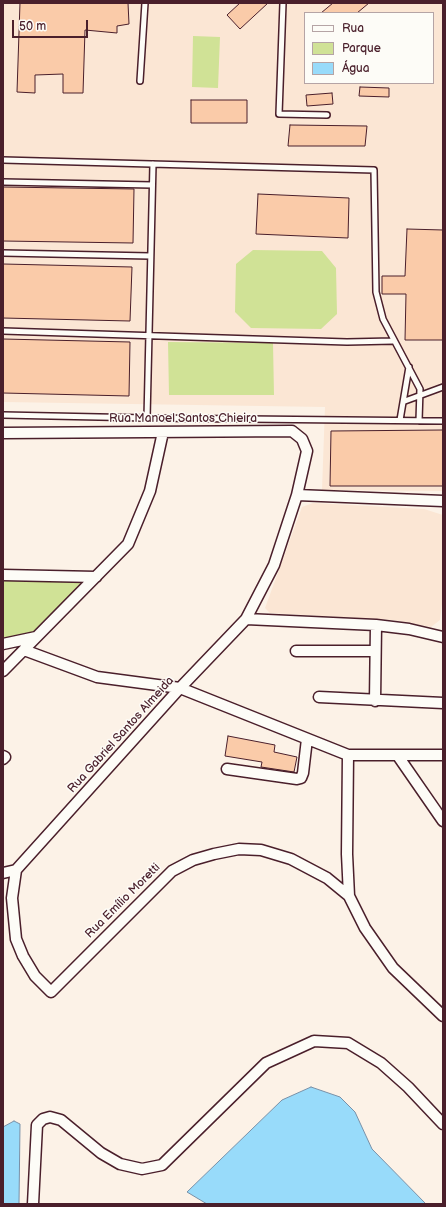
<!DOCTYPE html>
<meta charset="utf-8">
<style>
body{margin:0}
#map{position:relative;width:446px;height:1207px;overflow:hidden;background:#fcf2e7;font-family:"Balsamiq Sans",sans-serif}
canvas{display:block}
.frame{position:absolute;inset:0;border:4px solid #4a1f2b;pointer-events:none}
.legend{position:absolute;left:304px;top:12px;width:130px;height:72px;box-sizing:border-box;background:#fdfcf7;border:1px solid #b5a4a5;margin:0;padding:5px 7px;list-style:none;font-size:12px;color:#4a1f2b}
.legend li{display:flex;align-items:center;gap:8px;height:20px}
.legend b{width:20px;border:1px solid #b5a4a5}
.scale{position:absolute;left:12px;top:20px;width:76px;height:18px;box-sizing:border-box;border:2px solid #4a1f2b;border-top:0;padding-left:5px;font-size:12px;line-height:14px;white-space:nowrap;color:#4a1f2b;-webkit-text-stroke:3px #fdfcf7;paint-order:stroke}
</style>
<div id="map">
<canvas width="446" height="1207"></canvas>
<div class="frame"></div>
<ul class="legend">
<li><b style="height:5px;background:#fdfcf7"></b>Rua</li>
<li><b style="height:11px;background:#d0e296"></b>Parque</li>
<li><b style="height:11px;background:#98dbfa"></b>Água</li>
</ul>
<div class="scale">50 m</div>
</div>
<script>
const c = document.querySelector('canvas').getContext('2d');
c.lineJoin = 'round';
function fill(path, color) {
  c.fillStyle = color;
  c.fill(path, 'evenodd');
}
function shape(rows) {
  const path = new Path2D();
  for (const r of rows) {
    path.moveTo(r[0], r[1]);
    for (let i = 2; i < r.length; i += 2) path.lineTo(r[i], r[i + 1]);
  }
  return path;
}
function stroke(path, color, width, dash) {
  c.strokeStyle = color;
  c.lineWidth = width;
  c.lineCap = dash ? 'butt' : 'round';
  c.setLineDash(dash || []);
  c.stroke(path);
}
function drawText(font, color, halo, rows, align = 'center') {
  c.font = font + ' "Balsamiq Sans",sans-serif';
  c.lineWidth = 3;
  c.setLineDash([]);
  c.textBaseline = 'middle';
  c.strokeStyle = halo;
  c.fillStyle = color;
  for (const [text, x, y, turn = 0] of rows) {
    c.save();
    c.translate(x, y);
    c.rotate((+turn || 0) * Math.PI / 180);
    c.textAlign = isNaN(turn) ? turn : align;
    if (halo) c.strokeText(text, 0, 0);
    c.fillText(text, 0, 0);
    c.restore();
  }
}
fill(shape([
 [3,3,443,3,443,491,322,490,325,407,3,402],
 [305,13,433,13,433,83,305,83],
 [313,503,424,509,443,515,443,596,440,620,431,627,392,620,270,613,265,608,302,507]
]), '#fbe6d4');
fill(shape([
 [193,36,220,37,218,88,192,87],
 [253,250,322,251,336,268,337,314,321,329,251,328,235,312,236,264],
 [168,342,273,343,274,395,169,395],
 [3,575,96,577,37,637,3,644]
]), '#d0e296');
const water = shape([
 [311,1087,340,1097,355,1112,372,1149,426,1204,207,1204,187,1192,282,1100,311,1087],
 [14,1121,20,1124,19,1204,3,1204,3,1127,14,1121]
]);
fill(water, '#98dbfa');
stroke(water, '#7990a7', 1);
const building = shape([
 [20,3,128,3,129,24,117,26,117,33,85,30,83,93,63,93,63,74,35,75,35,93,17,92,20,3],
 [240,3,268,3,240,29,227,15,240,3],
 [333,3,369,3,357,13,321,13,333,3],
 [360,87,389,88,389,97,359,96,360,87],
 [332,93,333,104,307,106,306,95,332,93],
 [191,100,247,100,247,123,191,123,191,100],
 [290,125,367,126,365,146,288,146,290,125],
 [3,187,134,189,133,243,3,241,3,187],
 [258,194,349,198,348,238,256,234,258,194],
 [407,229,443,230,443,340,405,340,406,294,382,294,382,276,405,276,407,229],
 [3,264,132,267,130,321,3,318,3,264],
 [3,339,130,342,129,396,3,393,3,339],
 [443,430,443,486,330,486,331,431,443,430],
 [228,736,275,745,274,752,297,757,294,772,261,767,262,762,225,756,228,736]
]);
fill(building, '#facba9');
stroke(building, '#4a1f2b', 1);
const lane = shape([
 [283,3,279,114,327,115],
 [140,81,145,3],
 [3,160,374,170,376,292,383,319,420,389,419,421],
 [3,182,152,185],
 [3,253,150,256],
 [3,331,347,342,393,341],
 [405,401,443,387],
 [3,415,147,418,153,164],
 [147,418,443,421],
 [400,420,409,367]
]);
const street = shape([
 [3,433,292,431,302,439,307,451,297,495,274,565,246,619,180,688,16,870,12,898,16,939,23,956,35,976,51,992,172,871,193,860,214,854,239,849,261,850,291,859,327,878,349,896,365,928,393,968,443,1016],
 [297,495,443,501],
 [3,575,96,577],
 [246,619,376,625,409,629,443,637],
 [3,644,36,637],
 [24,650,97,677,180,688,348,755,443,755],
 [296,651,375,651],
 [3,671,128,544,150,491,163,432],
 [319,697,443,703],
 [375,701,376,625],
 [348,755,347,854,349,896],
 [3,756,5,757,3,759],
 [398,756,443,821],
 [227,769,297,779,301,778,303,773,307,739],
 [3,873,16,870],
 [33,1204,37,1125,43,1119,50,1117,61,1120,101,1153,120,1164,142,1169,162,1165,266,1063,314,1041,348,1043,381,1063,408,1087,443,1124]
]);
stroke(lane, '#4a1f2b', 8);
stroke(street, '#4a1f2b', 13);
stroke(lane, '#fdfcf7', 5);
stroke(street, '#fdfcf7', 10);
drawText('12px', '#4a1f2b', '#fdfcf7', [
 ["Rua Manoel Santos Chieira",183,419],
 ["Rua Gabriel Santos Almeida",121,735,-48],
 ["Rua Emílio Moretti",123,901,-45]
]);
</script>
